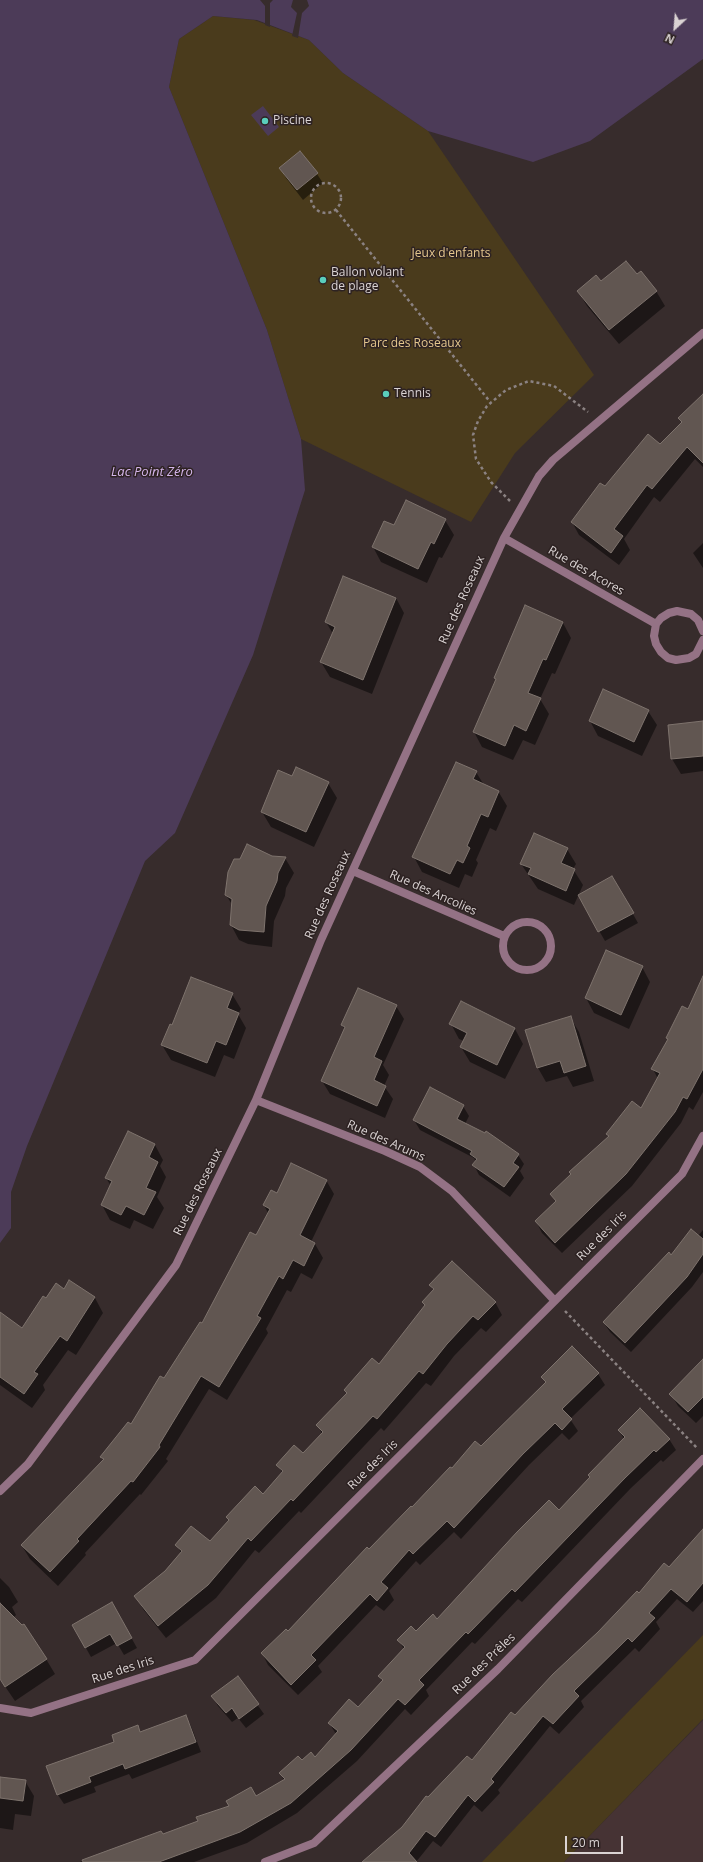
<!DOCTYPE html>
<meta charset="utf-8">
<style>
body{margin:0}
#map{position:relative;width:703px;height:1862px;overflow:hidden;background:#372c2c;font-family:"Open Sans",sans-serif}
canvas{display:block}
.north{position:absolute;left:655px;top:8px;width:40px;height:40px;-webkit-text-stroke:3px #2d2222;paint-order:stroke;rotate:206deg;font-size:11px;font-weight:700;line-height:16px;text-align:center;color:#dad3d3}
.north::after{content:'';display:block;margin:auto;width:14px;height:18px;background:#dad3d3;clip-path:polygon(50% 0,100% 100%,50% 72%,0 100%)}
.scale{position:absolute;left:565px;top:1836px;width:58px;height:18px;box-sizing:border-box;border:2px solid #dad3d3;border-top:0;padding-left:5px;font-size:12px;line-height:14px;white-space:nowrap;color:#dad3d3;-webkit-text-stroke:3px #2d2222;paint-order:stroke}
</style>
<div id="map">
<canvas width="703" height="1862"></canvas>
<div class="north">N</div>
<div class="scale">20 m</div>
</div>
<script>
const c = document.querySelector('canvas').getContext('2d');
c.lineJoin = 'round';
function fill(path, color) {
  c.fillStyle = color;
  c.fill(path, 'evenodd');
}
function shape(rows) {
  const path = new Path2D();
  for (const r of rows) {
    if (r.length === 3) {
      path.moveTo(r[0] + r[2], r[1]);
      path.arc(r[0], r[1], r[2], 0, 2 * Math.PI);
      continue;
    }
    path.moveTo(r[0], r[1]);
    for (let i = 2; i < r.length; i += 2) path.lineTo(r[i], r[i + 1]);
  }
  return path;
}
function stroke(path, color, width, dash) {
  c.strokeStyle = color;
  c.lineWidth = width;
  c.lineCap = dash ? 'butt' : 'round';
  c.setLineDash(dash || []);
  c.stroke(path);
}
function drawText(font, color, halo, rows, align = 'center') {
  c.font = font + ' "Open Sans",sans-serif';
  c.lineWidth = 3;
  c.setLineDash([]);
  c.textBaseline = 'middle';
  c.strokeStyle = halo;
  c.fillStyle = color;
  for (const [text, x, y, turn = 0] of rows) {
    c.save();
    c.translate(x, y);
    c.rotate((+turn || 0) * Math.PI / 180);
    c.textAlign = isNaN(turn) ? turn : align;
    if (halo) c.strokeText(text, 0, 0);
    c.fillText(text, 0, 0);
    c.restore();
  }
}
fill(shape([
 [703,1719,703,1862,564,1862,703,1720]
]), '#463334');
fill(shape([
 [213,16,254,20,309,40,343,73,428,131,594,375,515,453,471,522,301,439,267,330,169,87,179,39],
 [703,1635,703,1719,564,1862,482,1862]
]), '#4a3b1c');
fill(shape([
 [0,0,703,0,703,59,590,141,533,162,428,131,343,73,309,40,257,20,213,16,179,39,169,87,267,330,301,439,305,490,253,655,175,833,145,861,27,1146,11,1192,11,1228,0,1243],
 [263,106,279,127,268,136,251,115]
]), '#4c3b58');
fill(shape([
 [260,0,273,0,270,3,270,27,265,25,265,6],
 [293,0,307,0,309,6,302,13,298,38,292,36,297,13,291,7]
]), '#372c2c');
fill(shape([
 [280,168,317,174,323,183,303,200,286,178],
 [637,276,656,291,665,306,619,344,587,306,578,291,601,283],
 [703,398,703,467,695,459,660,502,654,497,624,539,630,550,619,565,579,535,572,522,605,488,660,445,682,423,680,419],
 [445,520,454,535,442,558,439,557,427,583,381,562,373,547,394,527],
 [703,543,703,568,693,553],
 [396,598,404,613,372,694,330,677,321,662,333,634,326,622],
 [526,606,563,623,571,638,555,674,552,673,540,699,549,714,535,745,523,740,513,760,482,747,474,732,496,681,495,678],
 [648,711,657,725,642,756,598,736,590,721],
 [703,722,703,771,681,774,672,759],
 [476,772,484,785,498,791,507,806,496,831,490,828,476,860,478,863,472,877,465,874,459,888,422,872,414,857],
 [292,778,328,783,337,798,314,847,271,827,262,812],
 [567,849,576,864,573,869,583,885,574,905,538,889,521,864],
 [272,857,285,858,294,873,286,888,285,896,274,921,272,947,248,944,239,940,231,925,233,906,226,895,240,860],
 [612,877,638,923,605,941,579,896],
 [606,952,642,967,650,982,629,1029,594,1013,586,998],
 [703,979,703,1092,693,1110,689,1107,681,1123,632,1186,562,1253,542,1233,536,1221,556,1202,551,1194,609,1137,607,1134,642,1109,658,1079,653,1069,689,1010],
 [232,994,241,1009,238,1014,246,1028,234,1059,224,1055,215,1077,171,1060,162,1045],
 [462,1002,515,1029,523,1044,505,1079,470,1062,461,1047,464,1041,459,1039,451,1024],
 [396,1006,404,1019,383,1065,389,1075,384,1086,393,1099,385,1118,330,1094,322,1081,345,1030,342,1025],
 [570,1017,579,1032,594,1081,573,1087,567,1076,546,1082,538,1068],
 [431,1089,463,1106,469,1116,465,1124,518,1155,524,1164,520,1171,524,1178,510,1197,479,1175,474,1165,476,1162,474,1158,420,1130,414,1120],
 [129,1132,155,1145,163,1160,160,1166,166,1177,157,1197,164,1208,153,1229,134,1220,130,1229,110,1220,102,1205,111,1186,106,1178],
 [326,1180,334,1194,311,1242,315,1244,323,1258,312,1279,301,1273,291,1292,287,1290,266,1329,268,1333,227,1400,209,1389,166,1459,168,1461,141,1495,140,1494,85,1553,86,1555,58,1586,30,1559,22,1546,104,1460,102,1457,131,1425,165,1380,256,1237,268,1213,264,1205,277,1194],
 [703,1230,703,1272,692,1287,631,1352,610,1332,604,1323,672,1256,698,1236],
 [70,1282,95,1298,103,1313,76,1355,68,1350,43,1385,45,1390,32,1408,0,1385,0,1323,22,1329,46,1300,64,1290],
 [431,1285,495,1302,502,1315,486,1332,481,1328,454,1356,431,1386,426,1383,384,1431,381,1428,301,1513,299,1511,259,1553,255,1550,216,1598,166,1638,143,1609,136,1596,166,1572,181,1553,177,1545,210,1543,230,1521,227,1517,263,1496,283,1474,278,1465,303,1455,322,1434,318,1425,347,1394,345,1390,379,1365,426,1306,434,1291],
 [572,1348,598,1374,605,1385,570,1419,578,1431,569,1440,562,1433,529,1465,461,1539,454,1532,420,1565,416,1561,389,1591,394,1600,384,1611,376,1605,318,1666,322,1672,298,1695,268,1665,262,1653,288,1632,452,1470,481,1447,546,1383,543,1377],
 [703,1370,703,1416,696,1423,678,1406,671,1394],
 [619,1430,669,1439,676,1450,663,1462,661,1460,631,1488,522,1602,518,1599,475,1644,472,1642,426,1690,429,1696,411,1715,405,1709,357,1761,297,1813,247,1843,194,1862,80,1862,161,1832,163,1835,199,1822,255,1797,284,1780,280,1773,302,1762,315,1758,336,1734,329,1723,359,1709,383,1682,379,1676,404,1649,398,1640,416,1633,437,1620,560,1511,624,1439],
 [703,1529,703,1601,693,1612,677,1599,656,1622,660,1629,639,1652,635,1648,581,1701,584,1707,559,1734,550,1726,498,1790,500,1793,482,1812,474,1805,441,1847,433,1841,416,1862,363,1862,402,1828,428,1799,472,1762,639,1594,669,1569],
 [0,1578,9,1587,18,1602,12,1607,16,1615,13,1618,46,1659,55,1674,15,1701,0,1679],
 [112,1603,137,1648,124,1655,117,1643,91,1657,73,1625],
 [238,1678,264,1714,246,1728,238,1718,232,1722,218,1706,213,1696],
 [185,1716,191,1726,201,1752,132,1779,129,1774,94,1787,96,1792,64,1804,58,1795,116,1742,137,1726,141,1733],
 [0,1778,25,1781,34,1796,31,1816,15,1814,13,1830,0,1828]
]), '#0007');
const building = shape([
 [300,151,318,173,297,190,279,168,300,151],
 [626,261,637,274,641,271,657,291,609,330,577,291,596,275,601,281,626,261],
 [703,394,703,463,687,447,652,489,647,485,614,529,623,536,611,553,571,522,600,483,605,486,648,434,660,444,682,422,678,418,703,394],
 [406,500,446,519,434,544,431,542,418,569,372,547,384,521,394,525,406,500],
 [343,576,396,598,363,680,320,662,335,627,325,622,343,576],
 [525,605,563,622,546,660,543,659,528,693,541,698,526,731,514,725,505,746,473,732,496,679,494,678,525,605],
 [603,689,649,710,634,742,589,721,603,689],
 [703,721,703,756,671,759,668,725,703,721],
 [456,762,477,771,473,779,499,791,488,817,481,814,467,846,470,848,463,863,457,860,450,874,412,857,456,762],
 [296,767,329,782,306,832,261,812,278,770,292,776,296,767],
 [534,833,568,848,561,863,575,869,566,891,528,874,531,868,520,864,534,833],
 [247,844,272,856,286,857,278,873,277,881,266,906,264,932,239,930,230,925,232,899,225,895,228,872,234,859,240,859,247,844],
 [612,876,634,913,598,932,578,895,612,876],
 [606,950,643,966,621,1015,585,998,606,950],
 [703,976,703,1069,687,1099,683,1097,675,1112,626,1174,555,1243,535,1221,556,1201,550,1194,571,1174,569,1172,609,1136,606,1134,632,1101,641,1108,660,1073,651,1069,668,1039,666,1038,682,1006,688,1009,703,976],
 [191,977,233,993,227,1008,239,1013,226,1045,216,1041,207,1063,161,1045,170,1024,172,1025,191,977],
 [358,988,397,1005,374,1057,382,1061,374,1080,386,1086,377,1106,321,1081,345,1027,341,1025,358,988],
 [461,1001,515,1028,497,1065,460,1047,467,1033,449,1024,461,1001],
 [571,1016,586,1066,564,1073,560,1061,537,1068,525,1030,571,1016],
 [430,1087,464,1105,457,1119,485,1133,486,1131,519,1154,513,1163,519,1167,504,1187,472,1165,477,1159,470,1154,472,1151,413,1120,430,1087],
 [128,1131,155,1144,149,1157,158,1162,146,1188,156,1192,144,1215,126,1206,121,1215,101,1205,112,1181,105,1178,128,1131],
 [291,1163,327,1180,300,1235,315,1243,304,1266,293,1260,283,1279,279,1276,257,1316,261,1318,219,1387,201,1376,159,1445,160,1447,133,1482,131,1481,77,1539,79,1541,50,1572,21,1545,104,1459,100,1457,128,1422,131,1424,160,1376,164,1378,200,1322,202,1323,250,1232,256,1235,270,1209,263,1205,271,1190,277,1193,291,1163],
 [691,1229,703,1239,703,1254,687,1277,625,1343,603,1322,669,1252,671,1255,691,1229],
 [452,1261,496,1302,478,1320,473,1316,447,1344,423,1374,419,1371,377,1419,373,1416,293,1501,291,1499,251,1541,248,1538,208,1585,158,1626,134,1596,165,1571,182,1551,175,1545,191,1526,210,1541,229,1520,226,1517,255,1486,263,1494,283,1471,276,1465,294,1445,303,1453,323,1432,316,1425,347,1393,344,1390,372,1358,379,1364,425,1305,422,1302,434,1289,429,1285,452,1261],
 [69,1280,95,1297,67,1341,60,1336,34,1372,38,1374,24,1394,0,1377,0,1312,22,1328,43,1296,46,1298,56,1283,64,1289,69,1280],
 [572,1346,599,1373,562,1409,572,1419,562,1430,555,1423,523,1454,454,1528,447,1521,413,1554,409,1550,381,1582,388,1588,377,1601,370,1594,311,1655,316,1660,291,1685,261,1653,286,1629,288,1631,367,1547,369,1549,411,1506,412,1507,450,1467,452,1468,475,1441,481,1446,546,1382,541,1377,572,1346],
 [703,1359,703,1397,688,1412,669,1394,703,1359],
 [640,1408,670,1439,656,1452,654,1450,625,1478,515,1592,512,1589,468,1634,466,1632,419,1680,424,1685,405,1705,398,1699,351,1750,291,1803,240,1832,159,1862,83,1862,82,1860,161,1831,163,1834,198,1821,196,1817,229,1806,226,1801,251,1787,256,1796,285,1779,279,1773,298,1756,302,1760,311,1752,315,1757,338,1731,328,1723,349,1699,358,1707,383,1680,378,1676,405,1647,397,1640,411,1626,416,1631,433,1614,437,1619,517,1532,549,1500,559,1510,590,1477,588,1475,625,1437,618,1430,640,1408],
 [703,1529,703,1583,687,1602,671,1589,649,1613,655,1618,632,1642,628,1638,574,1691,579,1696,553,1724,543,1716,491,1779,494,1782,475,1802,468,1795,435,1837,426,1831,409,1853,417,1862,362,1862,402,1827,426,1796,428,1797,467,1756,472,1760,511,1712,515,1715,553,1674,598,1632,637,1591,639,1593,664,1563,669,1567,703,1529],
 [112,1602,132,1638,117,1646,110,1634,85,1648,72,1625,112,1602],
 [0,1603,22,1625,24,1624,47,1659,5,1687,0,1679,0,1603],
 [238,1676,259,1704,239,1719,232,1708,226,1713,211,1696,238,1676],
 [186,1715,196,1742,125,1769,123,1764,89,1777,91,1782,57,1795,46,1766,114,1742,112,1735,138,1725,140,1732,186,1715],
 [0,1777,26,1780,23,1801,0,1798,0,1777]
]);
fill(building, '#615651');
stroke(building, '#7e736d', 1);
stroke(shape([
 [326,198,15],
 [336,210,491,403],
 [510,501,491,482,476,459,473,435,478,421,487,406,506,390,529,381,554,386,588,412],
 [565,1311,697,1448]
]), '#8b8282', 2.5, [3, 3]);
stroke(shape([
 [504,538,656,624],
 [703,631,698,620,691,614,677,611,669,613,661,618,656,624,654,636,656,644,661,652,668,658,676,660,689,658,696,654,703,640],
 [353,871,504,936],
 [527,946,24],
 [256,1100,385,1151,420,1167,452,1191,554,1300],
 [0,1491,28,1464,176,1265,256,1100,321,940,504,538,539,476,553,460,703,333],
 [0,1708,31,1713,195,1660,682,1174,703,1136],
 [265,1862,314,1843,498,1669,703,1459]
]), '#947285', 8);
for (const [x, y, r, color] of [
 [265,121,4,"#5acebc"],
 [323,280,4,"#5acebc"],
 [386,394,4,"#5acebc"]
]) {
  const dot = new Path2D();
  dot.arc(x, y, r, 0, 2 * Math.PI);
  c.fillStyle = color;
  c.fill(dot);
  stroke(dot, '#2d2222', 1.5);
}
drawText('12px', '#dad3d3', '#2d2222', [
 ["Piscine",273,121],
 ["Ballon volant",331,273],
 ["de plage",331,287],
 ["Tennis",394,394]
], 'left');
drawText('12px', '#e4c68d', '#2d2222', [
 ["Jeux d'enfants",451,254],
 ["Parc des Roseaux",412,344]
]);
drawText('12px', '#dad3d3', '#2d2222', [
 ["Rue des Acores",586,571,30],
 ["Rue des Roseaux",462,600,-66],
 ["Rue des Ancolies",433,893,24],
 ["Rue des Roseaux",328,895,-66],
 ["Rue des Arums",386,1141,24],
 ["Rue des Roseaux",198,1192,-64],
 ["Rue des Iris",602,1236,-45],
 ["Rue des Iris",373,1465,-45],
 ["Rue des Prêles",484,1664,-44],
 ["Rue des Iris",123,1670,-18]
]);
drawText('italic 13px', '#d4b5eb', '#2d2222', [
 ["Lac Point Zéro",152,472]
]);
</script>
